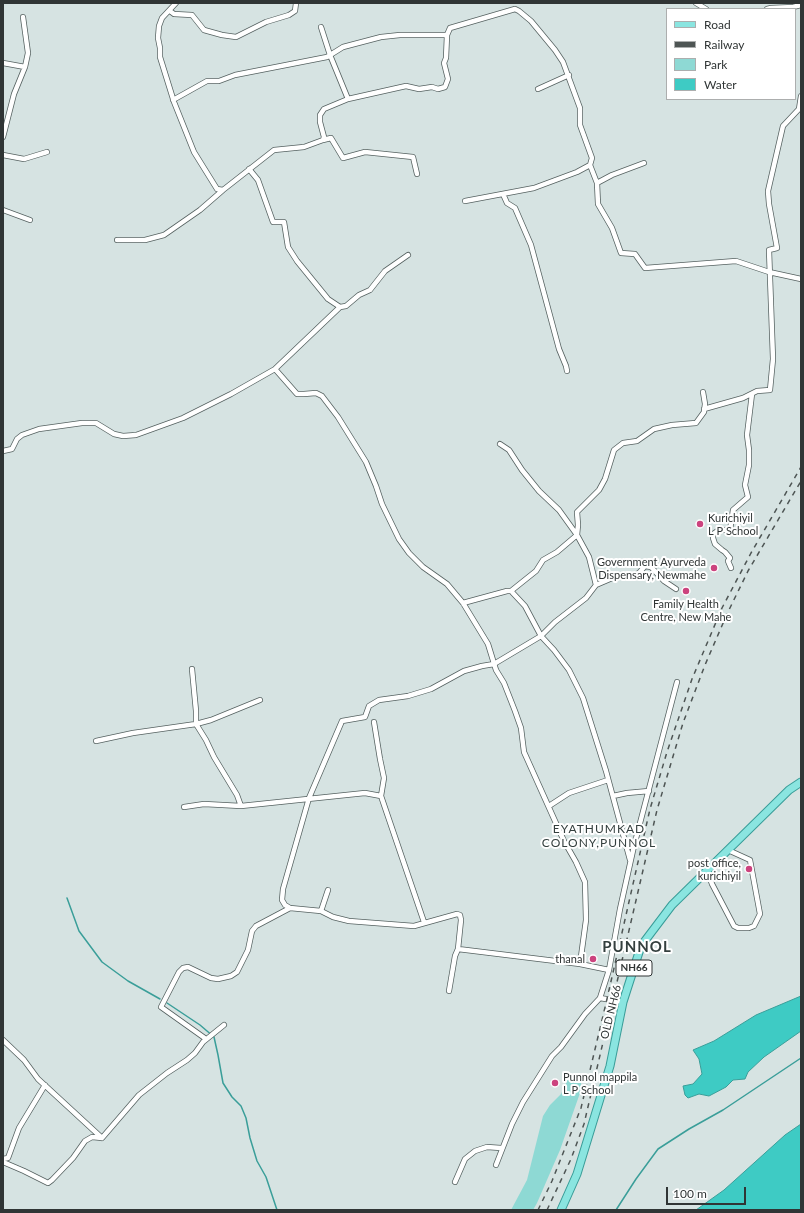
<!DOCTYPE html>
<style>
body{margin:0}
#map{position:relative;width:804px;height:1213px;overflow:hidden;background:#d6e3e2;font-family:Lato,sans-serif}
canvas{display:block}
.frame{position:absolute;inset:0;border:4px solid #303535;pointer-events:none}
.legend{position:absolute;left:666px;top:8px;width:130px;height:92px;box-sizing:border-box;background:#fff;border:1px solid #acaeae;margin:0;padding:5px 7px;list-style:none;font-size:12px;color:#303535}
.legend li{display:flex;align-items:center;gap:8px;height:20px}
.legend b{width:20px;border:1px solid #acaeae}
.scale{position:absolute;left:666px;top:1187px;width:80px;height:18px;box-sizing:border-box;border:2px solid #303535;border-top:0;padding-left:5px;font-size:12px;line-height:14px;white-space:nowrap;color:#303535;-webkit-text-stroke:3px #fff;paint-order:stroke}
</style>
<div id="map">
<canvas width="804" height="1213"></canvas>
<div class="frame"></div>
<ul class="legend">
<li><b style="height:5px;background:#8ae5e0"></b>Road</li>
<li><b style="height:5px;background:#4e5554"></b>Railway</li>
<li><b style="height:11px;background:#8ed9d4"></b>Park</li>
<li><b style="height:11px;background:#3ecbc4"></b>Water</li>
</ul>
<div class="scale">100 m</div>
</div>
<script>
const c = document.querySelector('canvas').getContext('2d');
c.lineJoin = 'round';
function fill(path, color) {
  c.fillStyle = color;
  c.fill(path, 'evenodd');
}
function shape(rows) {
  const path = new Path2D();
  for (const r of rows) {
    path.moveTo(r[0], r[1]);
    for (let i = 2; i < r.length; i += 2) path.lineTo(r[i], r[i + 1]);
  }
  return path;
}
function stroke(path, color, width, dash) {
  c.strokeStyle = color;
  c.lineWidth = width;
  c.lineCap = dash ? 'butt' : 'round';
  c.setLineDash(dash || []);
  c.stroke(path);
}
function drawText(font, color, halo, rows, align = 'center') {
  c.font = font + ' Lato,sans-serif';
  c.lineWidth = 4;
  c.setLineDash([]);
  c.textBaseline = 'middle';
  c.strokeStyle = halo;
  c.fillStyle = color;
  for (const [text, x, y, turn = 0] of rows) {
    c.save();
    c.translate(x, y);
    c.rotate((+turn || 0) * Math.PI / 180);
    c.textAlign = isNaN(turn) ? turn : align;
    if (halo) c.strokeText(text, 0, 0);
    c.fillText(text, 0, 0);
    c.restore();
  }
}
fill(shape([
 [575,1074,582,1075,580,1093,560,1150,537,1203,533,1210,511,1210,527,1180,543,1116,550,1105,561,1094,568,1079]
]), '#8ed9d4');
const water = shape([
 [801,996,801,1031,764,1057,748,1072,745,1079,733,1080,726,1087,709,1096,699,1094,688,1098,685,1095,683,1086,693,1084,702,1074,699,1059,693,1050,714,1041,756,1015,801,996],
 [801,1124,801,1210,696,1210,724,1190,785,1135,801,1124]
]);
fill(water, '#3ecbc4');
stroke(water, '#3a9e99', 1);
stroke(shape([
 [67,898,79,931,102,962,128,981,160,999],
 [167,1003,200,1025,214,1037,218,1055,223,1083,232,1097,241,1106,246,1118,250,1138,257,1161,266,1177,277,1210],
 [616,1210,636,1179,658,1149,689,1129,723,1110,801,1058]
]), '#3a9e99', 1.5);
const minor = shape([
 [176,3,162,18,159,26,158,38,160,48,160,57,174,102,194,152,217,189,223,190,274,150,304,147,323,140,324,137,320,122,320,115,324,109,348,99,406,86,419,89,432,87,438,89,445,87,448,79,444,63,446,58,447,35,450,28,515,9,519,11,531,21,555,50,563,62,580,108,580,125,592,158,590,165,577,172,534,188,465,201],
 [696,3,706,9],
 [767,9,771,8,793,7,801,5],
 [170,11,174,14,192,15,204,30,222,35,236,37,266,22,289,15,295,11,296,3],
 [321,27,330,55,348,99],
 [3,63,25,67],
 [538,89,569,75],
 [173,100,207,81,219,81,235,75,327,57,343,47,381,37,400,35,447,35],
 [3,137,14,94,25,67,28,53,23,17],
 [323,140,331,138,343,158,365,152,413,157,417,174],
 [3,155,24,159,47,152],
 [590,165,597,183,598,204,612,228,621,253,635,254,645,268,736,261,769,272,801,279],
 [249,169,258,180,273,222,284,222,288,247,297,261,328,299,340,307,346,306,359,295,370,290,385,271,408,255],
 [597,183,612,175,644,163],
 [503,194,507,203,515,208,531,245,559,349,566,366,567,371],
 [3,210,30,220],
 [117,240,145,240,164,235,200,210,223,190],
 [275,369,340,307],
 [704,409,743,398,757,391,770,390,773,359,769,250,777,248,769,204,768,191,783,126,799,109,801,96],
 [500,444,509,450,522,470,539,491,559,510,577,535,589,557,596,585],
 [3,451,12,449,17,439,22,435,39,429,82,423,96,423,114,434,123,436,136,435,183,418,231,394,275,369,297,394,304,394,316,393,322,396,338,417,366,462,376,486,382,504,399,539,409,553,423,567,447,584,463,603,488,644,496,670,504,683,515,711,521,728,524,752,564,841,576,862,585,882,586,920,580,964,609,970,600,998,585,1014,561,1047,552,1056,523,1102,512,1124,496,1165],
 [731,568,728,561,730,558,725,552,722,550,715,544,713,538,713,534,719,530,730,530,733,510,748,497,745,485,749,465,749,450,747,435,752,394],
 [511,591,536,571,543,560,557,552,577,535,578,525,577,512,599,490,605,479,614,450,623,443,637,441,654,429,672,425,696,423,704,412,705,404,703,392],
 [463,603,507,591,511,591,525,606,541,636,554,650,569,670,583,698,606,771,630,860],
 [192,669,196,711,196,724,206,740,214,757,237,795,241,806],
 [374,722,380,759,384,778,381,796],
 [96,741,133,733,196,724,211,720,260,700],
 [613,796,627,793,649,791],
 [549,806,569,793,608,780],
 [184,807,204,804,241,806,365,793,381,796,424,922],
 [707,870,712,884,734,926,738,928,749,928,754,926,760,914,750,860,728,850],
 [321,911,328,890],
 [580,964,458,949,461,920,460,915,457,914,414,926,349,921,333,917,321,911,290,908,285,905,282,900,283,889,309,798,342,721,365,717,369,706,379,700,408,696,431,689,464,671,482,666,494,664,541,636,555,622,586,598,596,585,617,576,630,576,639,573,645,566,651,567,664,581,676,589],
 [609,970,620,909,634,846,677,682],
 [449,991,455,956,458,949],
 [600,998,623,1002],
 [206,1039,161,1007,179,972,183,968,188,967,211,978,218,979,231,976,237,972,248,950,252,931,256,926,290,908],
 [3,1040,24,1060,38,1079,102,1138],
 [3,1159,8,1158,19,1128,45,1085],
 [3,1162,24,1171,48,1183,52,1180,73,1158,85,1141,92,1137,102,1138,139,1095,167,1073,187,1060,195,1053,203,1042,224,1025],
 [455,1182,465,1159,475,1151,487,1147,501,1148]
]);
const primary = shape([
 [561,1210,577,1174,610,1066,623,1002,641,946,672,905,789,790,801,782]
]);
stroke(minor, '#556160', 6);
stroke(primary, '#389c97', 9);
stroke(minor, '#fff', 4.5);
stroke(primary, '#8ae5e0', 7);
stroke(shape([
 [538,1210,552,1181,581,1108,607,999,650,809,667,752,692,679,722,608,751,553,801,467],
 [547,1210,571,1159,584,1124,657,810,683,723,705,665,727,614,748,571,801,481]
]), '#4e5554', 1.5, [5, 5]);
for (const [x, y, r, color] of [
 [700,524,4,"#cc437e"],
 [714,568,4,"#cc437e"],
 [686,591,4,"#cc437e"],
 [749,869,4,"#cc437e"],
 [593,959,4,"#cc437e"],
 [555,1083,4,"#cc437e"]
]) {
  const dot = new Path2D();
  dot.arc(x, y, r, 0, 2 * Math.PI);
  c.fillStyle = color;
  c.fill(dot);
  stroke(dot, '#fff', 1.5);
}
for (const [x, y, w] of [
 [634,968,36]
]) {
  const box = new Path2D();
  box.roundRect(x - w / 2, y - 8, w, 16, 3);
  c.fillStyle = '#fff';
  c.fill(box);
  stroke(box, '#303535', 1);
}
drawText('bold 10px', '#303535', null, [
 ["NH66",634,968]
]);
drawText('11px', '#303535', '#fff', [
 ["Kurichiyil",708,518,"left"],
 ["L P School",708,531,"left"],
 ["Government Ayurveda",706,562],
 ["Dispensary, Newmahe",706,575],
 ["Family Health",686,604,"center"],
 ["Centre, New Mahe",686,617,"center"],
 ["post office,",741,863],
 ["kurichiyil",741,876],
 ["thanal",585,959],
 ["Punnol mappila",563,1077,"left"],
 ["L P School",563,1090,"left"]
], 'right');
drawText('11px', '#303535', '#fff', [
 ["OLD NH66",611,1012,-76]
]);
c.letterSpacing = '1px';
drawText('12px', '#343f3e', '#fff', [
 ["EYATHUMKAD",599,829],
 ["COLONY,PUNNOL",599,843]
]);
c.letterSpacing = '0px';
c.letterSpacing = '1px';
drawText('bold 15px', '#343f3e', '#fff', [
 ["PUNNOL",637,947]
]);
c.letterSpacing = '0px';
</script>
